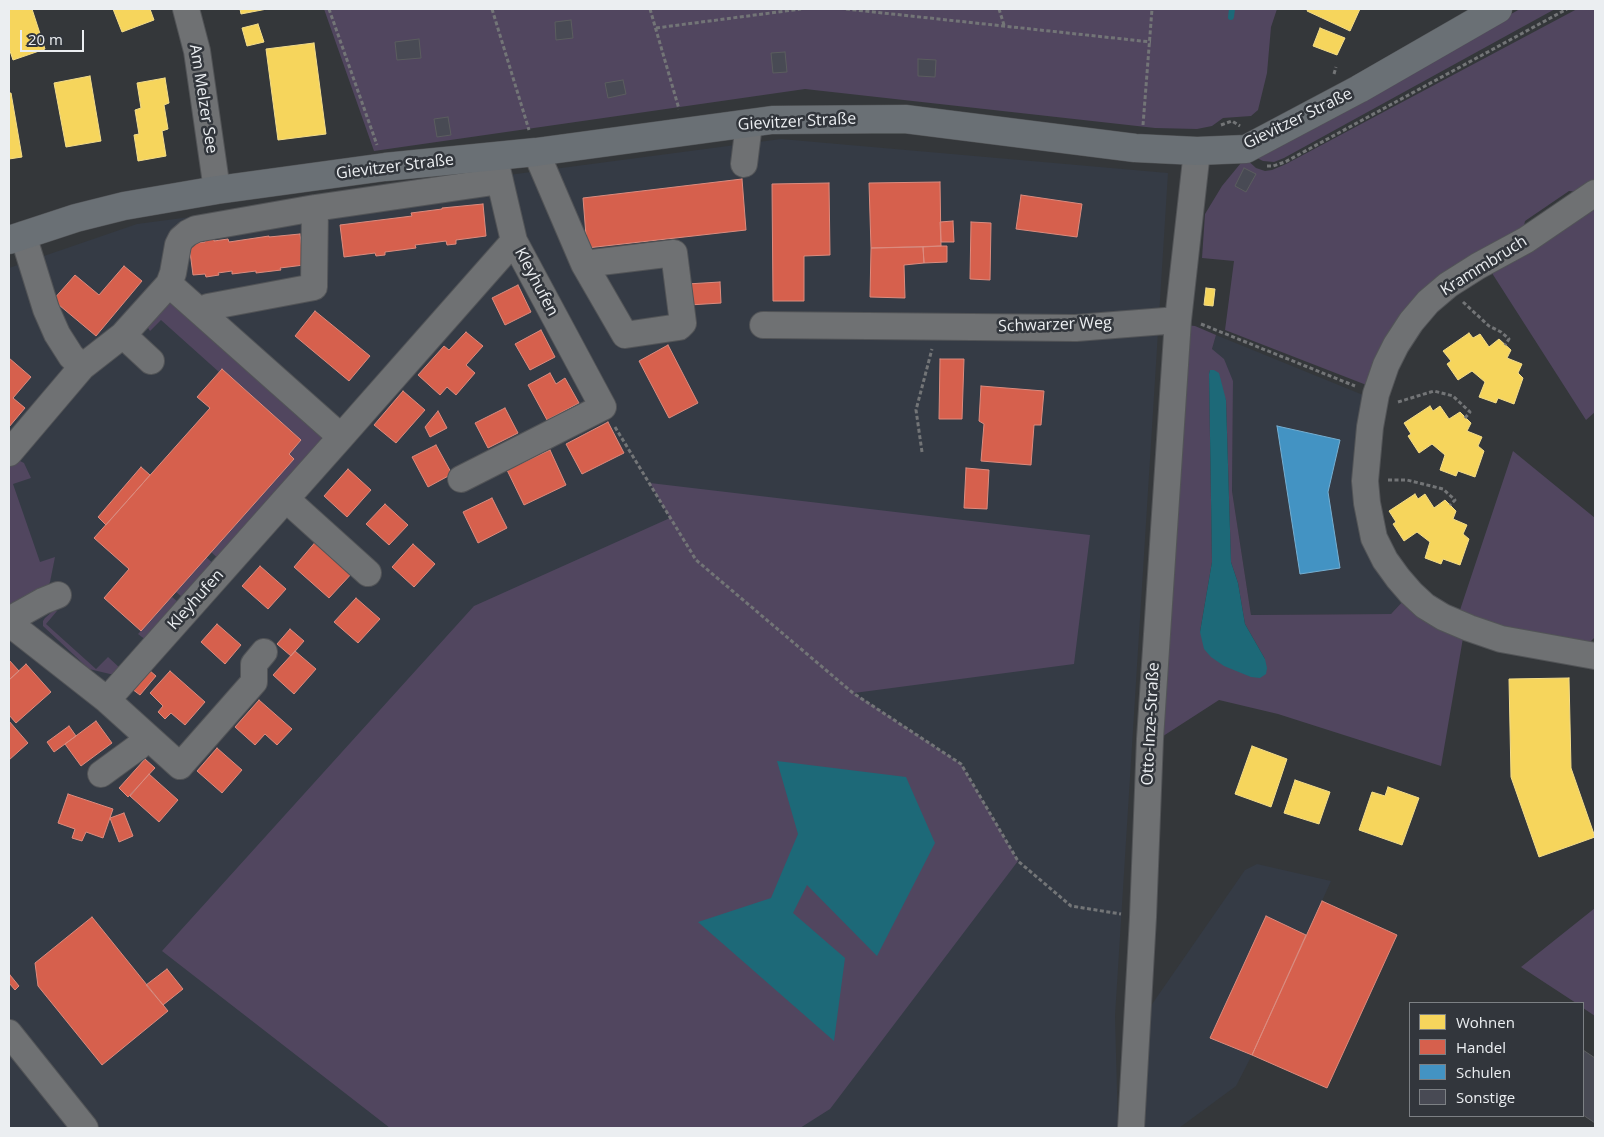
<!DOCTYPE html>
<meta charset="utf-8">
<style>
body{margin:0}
#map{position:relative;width:1604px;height:1137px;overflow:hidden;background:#34373a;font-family:"Open Sans",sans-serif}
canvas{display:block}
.frame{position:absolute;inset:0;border:10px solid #ebeef1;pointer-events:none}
.legend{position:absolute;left:1409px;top:1002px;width:175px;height:115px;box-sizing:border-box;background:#32363c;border:1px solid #7c8084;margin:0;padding:6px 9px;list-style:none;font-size:15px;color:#ebeef1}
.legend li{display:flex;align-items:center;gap:10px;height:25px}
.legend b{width:25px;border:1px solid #7c8084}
.scale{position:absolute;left:20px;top:30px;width:64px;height:22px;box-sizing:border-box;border:2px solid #ebeef1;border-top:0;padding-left:6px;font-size:15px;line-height:18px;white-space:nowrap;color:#ebeef1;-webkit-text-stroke:4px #32363c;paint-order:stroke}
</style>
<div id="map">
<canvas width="1604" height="1137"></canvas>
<div class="frame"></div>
<ul class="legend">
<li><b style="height:14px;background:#f6d55c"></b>Wohnen</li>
<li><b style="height:14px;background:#d6604d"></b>Handel</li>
<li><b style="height:14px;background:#4393c3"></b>Schulen</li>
<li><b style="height:14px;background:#484a54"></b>Sonstige</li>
</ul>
<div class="scale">20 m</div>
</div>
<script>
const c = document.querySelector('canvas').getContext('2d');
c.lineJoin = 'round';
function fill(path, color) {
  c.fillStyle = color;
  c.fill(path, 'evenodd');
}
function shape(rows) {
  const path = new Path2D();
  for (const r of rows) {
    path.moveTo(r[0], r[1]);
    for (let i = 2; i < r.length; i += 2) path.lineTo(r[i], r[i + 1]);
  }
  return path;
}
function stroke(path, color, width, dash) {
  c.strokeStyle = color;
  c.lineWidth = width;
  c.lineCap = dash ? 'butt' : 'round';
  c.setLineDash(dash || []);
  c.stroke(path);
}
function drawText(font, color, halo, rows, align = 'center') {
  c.font = font + ' "Open Sans",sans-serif';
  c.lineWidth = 5;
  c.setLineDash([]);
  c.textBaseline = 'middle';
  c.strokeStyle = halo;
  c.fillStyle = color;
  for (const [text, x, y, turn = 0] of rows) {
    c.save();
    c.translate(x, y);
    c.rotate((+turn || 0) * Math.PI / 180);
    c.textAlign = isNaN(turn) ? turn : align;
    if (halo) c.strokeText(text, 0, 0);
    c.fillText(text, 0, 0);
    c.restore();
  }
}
fill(shape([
 [781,139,1168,173,1115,1016,1118,1128,9,1128,9,268,137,224],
 [1216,335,1368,397,1357,480,1404,600,1391,614,1251,615,1232,491,1233,381,1212,349],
 [1257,864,1331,881,1252,1055,1236,1086,1179,1128,1141,1128,1148,1010,1245,870]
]), '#353b45');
fill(shape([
 [324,9,1277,9,1271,27,1267,73,1258,110,1251,116,1223,118,1212,126,1197,129,1155,128,805,89,374,151],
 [1520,9,1555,9,1284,158,1274,162,1263,161,1255,157],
 [1577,9,1595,9,1595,180,1578,192,1569,191,1525,221,1523,231,1473,258,1369,386,1225,330,1234,261,1202,258,1205,214,1222,186,1245,158,1256,168,1265,171,1272,170,1286,164],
 [1595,206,1595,412,1586,420,1490,270],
 [173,301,321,434,322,440,222,562,211,552,294,459,289,454,301,440,222,369,219,372,161,320,150,331,148,328,146,323,159,306],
 [1185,325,1195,326,1216,335,1212,349,1224,359,1233,381,1232,491,1251,615,1391,614,1404,600,1463,638,1441,766,1278,714,1219,700,1157,740],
 [1210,370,1226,400,1231,562,1238,583,1245,624,1265,659,1200,632,1212,562,1209,375],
 [1513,451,1595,518,1595,637,1590,642,1503,629,1459,613],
 [20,461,24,463,31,478,13,484,40,562,55,557,50,582,46,589,14,609,9,604,9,465,14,462],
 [650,483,1090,535,1074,664,854,693,961,764,1018,861,830,1109,800,1128,390,1128,162,951,474,606,670,518],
 [206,557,217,567,187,601,176,592],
 [172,597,183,606,117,674,110,674,89,669,43,626,43,621,45,618,53,611,57,611,46,624,96,669,108,657,121,669,146,640,138,634],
 [1595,908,1595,1016,1583,1008,1583,1003,1576,1003,1521,967]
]), '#51465f');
fill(shape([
 [1210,370,1214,370,1219,373,1226,400,1231,562,1238,583,1245,624,1265,659,1267,668,1266,674,1260,678,1251,677,1224,666,1211,657,1204,649,1200,632,1212,562,1209,374],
 [777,761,906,777,935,843,877,956,807,885,793,913,845,958,834,1041,698,922,771,898,798,834]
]), '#1d6978');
const homes = shape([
 [9,9,32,9,45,49,13,60,9,48,9,9],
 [113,9,150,9,154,20,122,32,113,9],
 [240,9,267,9,241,14,240,9],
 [1308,9,1360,9,1350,31,1307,11,1308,9],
 [258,24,264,42,247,46,242,28,258,24],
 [1320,28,1345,38,1337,55,1313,46,1320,28],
 [314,43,326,134,278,140,266,49,314,43],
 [90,76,101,141,66,147,54,83,90,76],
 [165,78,169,103,164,105,168,129,162,131,166,156,138,161,134,135,139,134,135,110,141,108,137,83,165,78],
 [9,93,11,93,22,157,9,159,9,93],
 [1206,288,1215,289,1213,306,1204,305,1206,288],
 [1469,333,1473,338,1480,334,1489,347,1499,339,1511,350,1507,358,1522,364,1518,373,1523,378,1514,404,1498,398,1496,403,1479,397,1485,382,1472,371,1458,380,1447,364,1451,361,1443,351,1469,333],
 [1430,406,1433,411,1440,406,1449,419,1460,412,1471,423,1467,431,1482,437,1478,446,1484,451,1475,477,1458,471,1456,476,1440,470,1445,455,1432,444,1419,453,1408,436,1411,434,1404,423,1430,406],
 [1415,494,1418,499,1425,494,1434,508,1445,500,1456,511,1453,519,1467,525,1463,534,1469,539,1460,565,1443,559,1441,564,1425,558,1430,542,1417,532,1404,541,1393,524,1396,522,1389,511,1415,494],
 [1569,678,1571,768,1595,837,1539,857,1511,777,1509,679,1569,678],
 [1252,746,1287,759,1271,807,1235,794,1252,746],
 [1295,780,1330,792,1319,824,1284,813,1295,780],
 [1388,787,1419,798,1402,845,1359,830,1372,792,1385,796,1388,787]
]);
fill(homes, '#f6d55c');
stroke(homes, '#f3dc89', 1);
const shops = shape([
 [742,179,746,230,587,248,583,198,742,179],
 [940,182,941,246,871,248,869,183,940,182],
 [829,183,830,255,804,256,804,301,773,301,772,184,829,183],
 [1021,195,1082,204,1077,237,1016,229,1021,195],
 [483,204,486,236,456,240,456,244,447,245,446,241,415,245,416,248,385,252,385,255,376,256,375,253,344,257,340,225,412,216,411,213,442,209,442,208,483,204],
 [953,221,954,242,941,242,940,222,953,221],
 [971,222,991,223,990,280,970,279,971,222],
 [300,234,304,265,280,268,281,270,256,273,256,271,232,274,232,271,218,273,219,275,206,277,205,274,193,275,189,244,205,242,205,240,209,240,214,239,214,241,228,239,229,242,269,236,269,237,300,234],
 [941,246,947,246,947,262,924,263,923,247,941,246],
 [923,247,924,263,904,265,905,298,870,297,871,248,923,247],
 [124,266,142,281,96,336,53,300,75,275,99,295,124,266],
 [720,282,721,303,689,305,687,284,720,282],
 [518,285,531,312,505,325,492,298,518,285],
 [315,311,370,356,349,381,295,336,315,311],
 [541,330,555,357,530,370,515,344,541,330],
 [466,332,483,346,466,365,475,373,456,395,447,387,440,395,418,375,444,346,449,350,466,332],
 [668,345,698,403,669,418,639,361,668,345],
 [9,358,31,377,13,398,25,408,9,427,9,358],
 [940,359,964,359,962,419,939,419,940,359],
 [222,369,301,440,289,454,294,459,141,631,104,598,129,569,94,538,210,408,197,397,222,369],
 [550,373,556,384,565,378,579,403,547,420,528,385,550,373],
 [981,386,1044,391,1041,425,1034,425,1031,465,981,461,984,424,979,421,981,386],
 [403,391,425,410,396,443,374,425,403,391],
 [505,408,518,433,488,448,475,423,505,408],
 [438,411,447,428,430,437,425,427,438,411],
 [608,422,624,453,582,474,566,444,608,422],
 [436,445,452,474,428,487,412,457,436,445],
 [550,450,566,485,524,505,507,470,550,450],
 [141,467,150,475,106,525,98,517,141,467],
 [966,468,989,470,987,509,964,508,966,468],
 [348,469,371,490,347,517,324,496,348,469],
 [492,498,507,528,478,543,463,512,492,498],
 [385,504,408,525,389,545,366,524,385,504],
 [318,539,354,571,329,598,294,567,318,539],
 [413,544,435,564,414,587,392,567,413,544],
 [260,566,286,589,268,609,242,586,260,566],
 [356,598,380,619,358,643,334,622,356,598],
 [217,624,241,645,225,664,201,642,217,624],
 [290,629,304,641,291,656,277,644,290,629],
 [295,651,316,669,294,694,273,675,295,651],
 [9,660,19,671,9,680,9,660],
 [26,664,51,692,16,723,9,715,9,680,26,664],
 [149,670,156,676,140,695,132,689,149,670],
 [170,671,205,702,185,725,171,713,165,719,158,712,163,706,150,693,170,671],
 [259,700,292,729,277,745,265,734,255,745,235,727,259,700],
 [9,721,28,743,9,760,9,721],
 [96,721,112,743,81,766,65,744,96,721],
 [69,726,76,736,54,752,47,742,69,726],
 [217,748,242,770,222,793,197,771,217,748],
 [145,759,155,768,128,797,119,788,145,759],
 [149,774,178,800,159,822,130,796,149,774],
 [68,794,113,809,103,838,86,832,82,841,72,838,75,829,58,823,68,794],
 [124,813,133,836,119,842,110,818,124,813],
 [1322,901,1397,935,1327,1088,1252,1055,1322,901],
 [1266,916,1306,935,1252,1055,1210,1038,1266,916],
 [92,917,168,1011,102,1065,38,986,35,963,92,917],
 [167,969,183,989,163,1005,146,985,167,969],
 [10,975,19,986,15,990,9,983,10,975]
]);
fill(shops, '#d6604d');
stroke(shops, '#dc8b7e', 1);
const schools = shape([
 [1277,426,1340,440,1328,492,1340,568,1300,574,1277,426]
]);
fill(schools, '#4393c3');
stroke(schools, '#75aed1', 1);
stroke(shape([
 [1231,17,1232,9]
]), '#1d6978', 6);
const building = shape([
 [571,20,573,38,556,40,555,22,571,20],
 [419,39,421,58,397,60,395,42,419,39],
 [785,52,787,72,773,73,771,53,785,52],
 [918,59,936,60,935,77,918,76,918,59],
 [623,80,626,94,608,98,605,83,623,80],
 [448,117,451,135,437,137,434,119,448,117],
 [1244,168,1256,174,1246,192,1235,186,1244,168],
 [1583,1050,1595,1058,1595,1123,1583,1115,1583,1050]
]);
fill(building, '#484a54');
stroke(building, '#5b5d5f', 1);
const minor = shape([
 [186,9,197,51,217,190],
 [536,152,584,264,674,253,683,323,679,327,625,335,584,264],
 [496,164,514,241],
 [744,164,749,124],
 [1595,193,1526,240,1478,266,1448,285,1428,302,1411,322,1396,345,1386,365,1376,394,1370,427,1365,481,1367,503,1374,538,1385,560,1398,578,1411,593,1425,606,1443,617,1469,628,1501,639,1595,656],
 [169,284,173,273,178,245,181,239,188,233,196,229,315,208,500,181],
 [203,314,208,307,314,287,315,208],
 [763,325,1076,328,1178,320],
 [123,335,151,361],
 [82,367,123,335,169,284,341,437],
 [9,453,82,367,71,356,57,334,46,309,23,235],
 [286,499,368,573],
 [9,620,43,601,58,595],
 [9,623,107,700,180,766,254,682,254,664,264,652],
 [107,700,341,437,514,241,603,407,461,479],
 [101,774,138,747,147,737],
 [9,1033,85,1128],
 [1131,1128,1143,917,1150,739,1178,320,1197,151]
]);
const major = shape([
 [9,240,76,218,124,206,217,190,385,167,536,152,772,120,905,119,1135,148,1197,151,1246,149,1359,89,1498,9]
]);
stroke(minor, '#525457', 28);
stroke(major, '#525457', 29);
stroke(shape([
 [329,9,377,145],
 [492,9,529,130],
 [650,9,679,109],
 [846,9,1151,42],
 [999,9,1004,25],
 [656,28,801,9],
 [1334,74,1336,67],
 [1143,125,1152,9],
 [1221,125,1232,121,1240,126],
 [1267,166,1273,166,1285,162,1567,9],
 [1463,302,1489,326,1501,332,1509,339,1505,345],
 [1201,324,1355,386],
 [1398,402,1434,391,1453,396,1470,412,1465,418],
 [615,427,696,560,853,693,961,764,1018,861,1071,906,1121,914],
 [922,452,916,410,932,349],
 [1388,480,1407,480,1443,489,1455,500,1450,505]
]), '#737577', 3, [4, 2.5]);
stroke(minor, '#6f7173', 26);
stroke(major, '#6a7075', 28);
drawText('16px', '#ebeef1', '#32363c', [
 ["Am Melzer See",203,99,81],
 ["Gievitzer Straße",1298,119,-26],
 ["Gievitzer Straße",797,122,-3],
 ["Gievitzer Straße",395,167,-7],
 ["Krammbruch",1484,266,-32],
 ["Kleyhufen",536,282,62],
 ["Schwarzer Weg",1055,325,-2],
 ["Kleyhufen",196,600,-48],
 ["Otto-Inze-Straße",1151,724,-87]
]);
</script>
